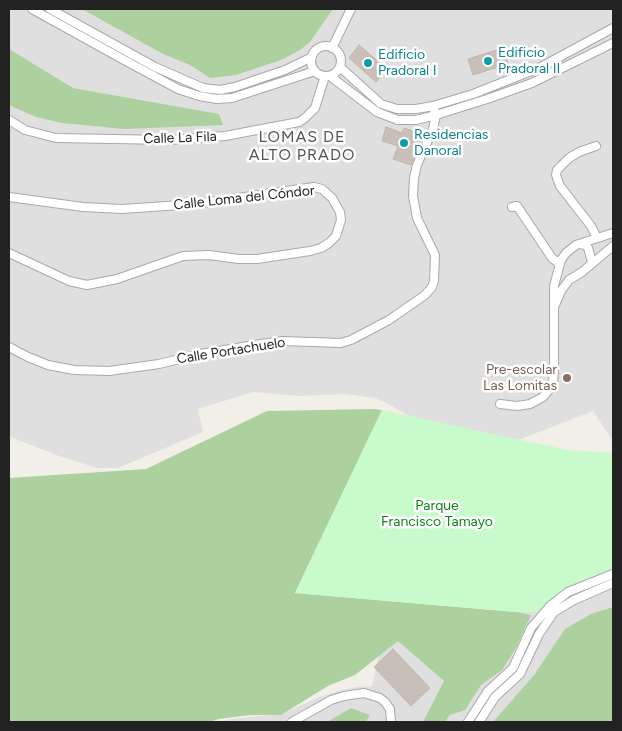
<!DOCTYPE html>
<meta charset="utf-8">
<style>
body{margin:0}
#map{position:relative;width:622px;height:731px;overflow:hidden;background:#f2efe9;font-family:Figtree,sans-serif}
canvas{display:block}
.frame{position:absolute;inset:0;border:10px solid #222;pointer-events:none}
</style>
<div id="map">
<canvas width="622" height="731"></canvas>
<div class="frame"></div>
</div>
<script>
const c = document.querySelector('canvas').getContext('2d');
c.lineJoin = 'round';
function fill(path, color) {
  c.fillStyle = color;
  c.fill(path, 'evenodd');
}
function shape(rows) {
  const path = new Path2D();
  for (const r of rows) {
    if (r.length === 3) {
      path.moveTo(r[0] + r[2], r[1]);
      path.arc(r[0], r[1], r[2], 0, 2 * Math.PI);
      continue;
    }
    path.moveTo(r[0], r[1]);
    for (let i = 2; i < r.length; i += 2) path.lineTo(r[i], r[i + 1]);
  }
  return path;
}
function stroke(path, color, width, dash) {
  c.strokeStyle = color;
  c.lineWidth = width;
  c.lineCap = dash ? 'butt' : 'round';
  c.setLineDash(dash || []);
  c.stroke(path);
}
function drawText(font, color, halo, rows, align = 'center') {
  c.font = font + ' Figtree,sans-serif';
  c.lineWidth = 5;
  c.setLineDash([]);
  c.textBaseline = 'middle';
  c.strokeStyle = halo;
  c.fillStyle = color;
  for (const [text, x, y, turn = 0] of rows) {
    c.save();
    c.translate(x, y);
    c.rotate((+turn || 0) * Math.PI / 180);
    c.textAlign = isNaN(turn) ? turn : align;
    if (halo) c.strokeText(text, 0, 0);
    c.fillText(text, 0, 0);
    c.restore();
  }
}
fill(shape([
 [9,9,613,9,613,441,593,411,508,444,449,438,388,404,375,398,345,394,298,396,253,392,198,409,203,432,118,468,97,468,59,456,11,437,9,435],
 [613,502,613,722,219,722,231,719,282,714,317,698,338,691,357,687,372,686,383,634,441,658,444,686,491,610,496,567]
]), '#e0dfdf');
fill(shape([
 [82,9,333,9,310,42,300,50,281,60,236,75,210,78,190,65,163,54],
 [9,49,73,88,219,114,223,125,124,129,62,123,36,117,9,105],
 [373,409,382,410,295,593,516,612,531,615,516,648,502,670,481,685,465,710,450,715,445,722,423,722,444,681,398,641,355,675,328,686,281,715,251,715,219,719,209,722,9,722,9,478,146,469,267,411],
 [613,607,613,722,493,722,534,675,565,629,591,614],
 [351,708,370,715,366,722,327,722]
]), '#add19e');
fill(shape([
 [382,410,568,450,613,453,613,573,548,603,537,612,516,612,295,593]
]), '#c8facc');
const building = shape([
 [359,45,387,69,376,82,349,58,359,45],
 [503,48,508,64,473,75,468,59,503,48],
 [386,127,402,133,404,128,422,134,411,165,393,159,398,146,382,141,386,127],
 [393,649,430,688,411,706,374,667,393,649]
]);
fill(building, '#c7bfb8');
stroke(building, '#c4b6ab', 1);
const minor = shape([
 [32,9,126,61,178,89,199,96,217,99,232,98,315,71],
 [50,9,155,67,203,88,220,90,235,87,285,70,312,57],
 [326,61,15],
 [332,48,351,9],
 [340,67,381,104,397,109,416,109,433,106,473,94,539,68,613,28],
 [330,76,377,112,398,120,416,120,436,115,487,99,532,83,613,43],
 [9,120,25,130,56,138,171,140,225,136,299,122,305,118,315,108,325,76],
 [596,146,579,152,569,158,557,170,556,175,560,186,591,226,597,238],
 [9,197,83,207,122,209,196,204,314,187,322,189,332,198,340,212,341,220,336,236,329,243,321,248,310,251,257,259,239,259,209,255,183,256,117,279,87,285,69,281,9,253],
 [512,207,517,206,552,258,560,264],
 [579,244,586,245,588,248,592,262],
 [555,305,561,291,569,280,582,272,613,246],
 [9,347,28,357,48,365,74,370,109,371,159,364,200,354,261,344,283,341,341,343,351,340,389,320,425,295,432,287,434,281,435,255,417,218,413,196,414,178,417,165,433,129,436,115,433,106],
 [500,404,517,406,530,404,543,397,549,390,553,382,554,372,554,286,561,260,566,253,576,245,613,233],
 [292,722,331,700,344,696,364,693,380,698,385,702,390,709,391,722],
 [468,722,488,691,513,668,531,628,550,606,568,592,613,574],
 [479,722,495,697,520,674,539,634,554,612,574,600,613,583]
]);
stroke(minor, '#a9a9a9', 10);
stroke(minor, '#fff', 8);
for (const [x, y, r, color] of [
 [488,61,5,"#0f9aa8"],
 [368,63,5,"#0f9aa8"],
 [404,143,5,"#0f9aa8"],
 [567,378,5,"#8d6e63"]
]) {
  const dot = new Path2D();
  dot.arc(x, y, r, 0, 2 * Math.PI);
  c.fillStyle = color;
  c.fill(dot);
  stroke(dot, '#fff', 2);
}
drawText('14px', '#0d838f', '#fff', [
 ["Edificio",498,53],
 ["Pradoral II",498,69],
 ["Edificio",378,55],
 ["Pradoral I",378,71],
 ["Residencias",414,135],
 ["Danoral",414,151]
], 'left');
drawText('14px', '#222', '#fff', [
 ["Calle La Fila",180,138,-2],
 ["Calle Loma del Cóndor",244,198,-6],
 ["Calle Portachuelo",231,351,-9]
]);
drawText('14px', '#785e54', '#fff', [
 ["Pre-escolar",557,370],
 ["Las Lomitas",557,386]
], 'right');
drawText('14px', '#0c8416', '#fff', [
 ["Parque",437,506],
 ["Francisco Tamayo",437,522]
]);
c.letterSpacing = '1px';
drawText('16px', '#555', '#fff', [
 ["LOMAS DE",302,137],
 ["ALTO PRADO",302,155]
]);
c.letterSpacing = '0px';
</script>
